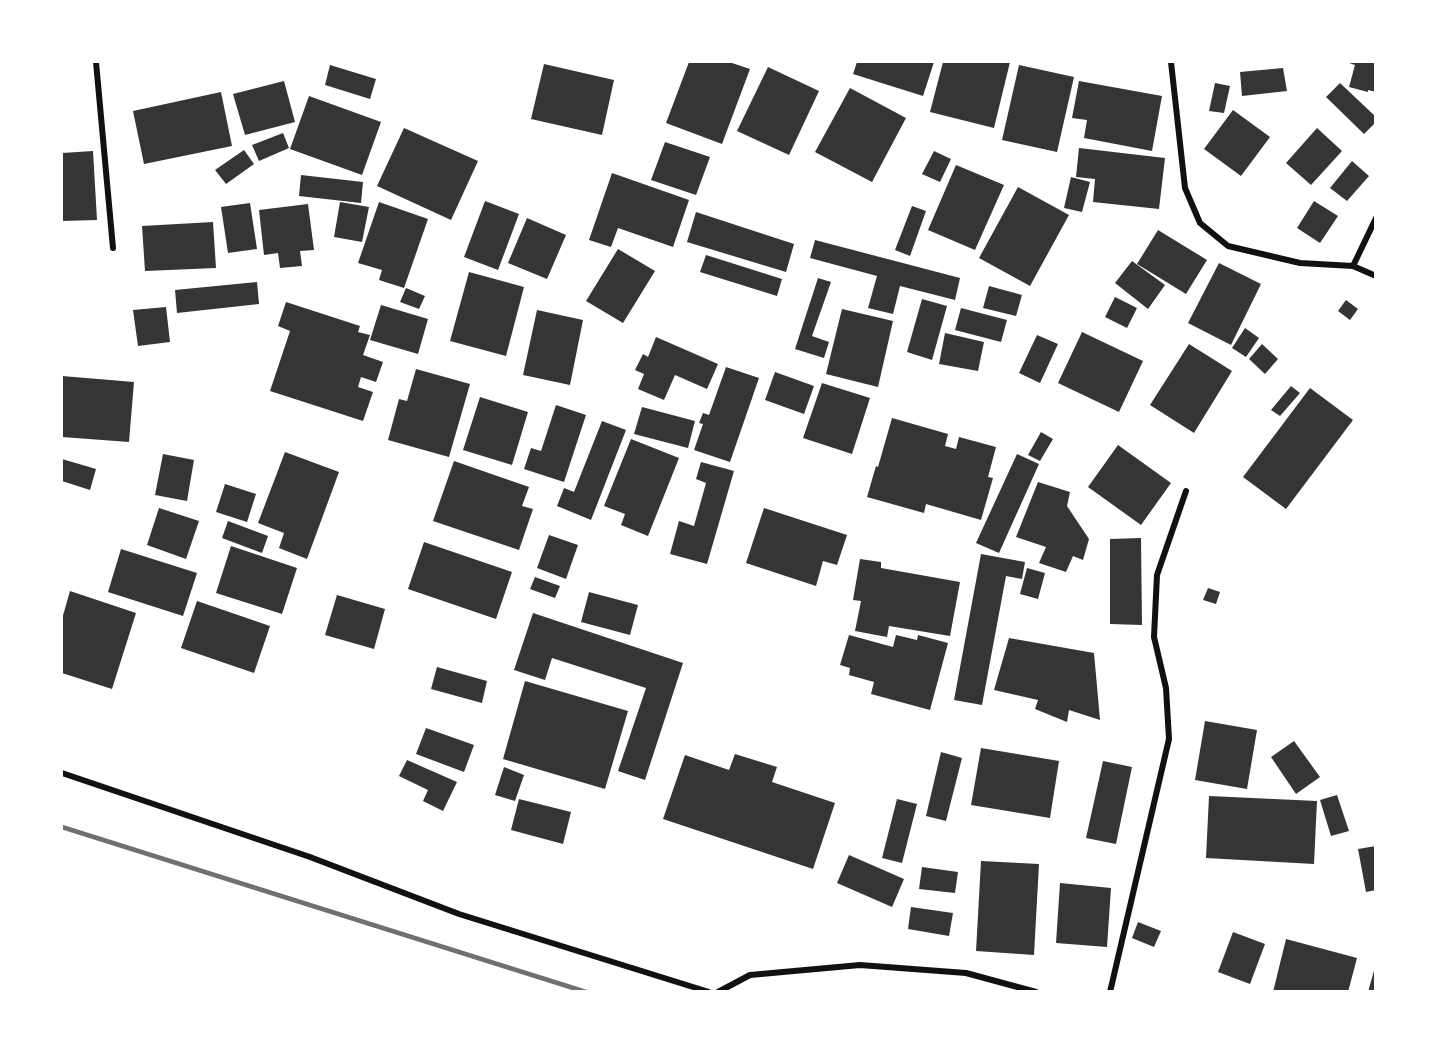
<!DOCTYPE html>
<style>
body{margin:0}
#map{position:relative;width:1437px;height:1053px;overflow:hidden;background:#fff;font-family:"DejaVu Sans",sans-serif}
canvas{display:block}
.frame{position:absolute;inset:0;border:63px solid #fff;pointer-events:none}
</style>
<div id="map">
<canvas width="1437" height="1053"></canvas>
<div class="frame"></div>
</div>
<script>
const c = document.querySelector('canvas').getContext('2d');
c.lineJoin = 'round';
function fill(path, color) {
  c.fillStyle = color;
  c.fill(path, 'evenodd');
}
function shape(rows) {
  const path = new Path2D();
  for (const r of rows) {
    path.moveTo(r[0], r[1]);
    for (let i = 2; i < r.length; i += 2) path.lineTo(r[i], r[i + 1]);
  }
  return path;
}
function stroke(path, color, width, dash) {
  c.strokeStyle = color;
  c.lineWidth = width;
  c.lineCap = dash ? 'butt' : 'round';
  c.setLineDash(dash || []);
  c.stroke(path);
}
fill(shape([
 [689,62,729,62,750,69,722,144,666,123],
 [857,62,934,62,923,96,853,74],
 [943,62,1010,62,994,128,930,112],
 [1346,62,1376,62,1376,92,1368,90,1368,92,1349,87,1355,65],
 [544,64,614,80,602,135,531,119],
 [330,65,376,79,370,99,325,85],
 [1019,65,1074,77,1057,152,1002,140],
 [768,67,819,91,789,155,737,131],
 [1283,68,1287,91,1242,96,1240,72],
 [284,81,295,122,245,135,233,94],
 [1079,81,1162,96,1152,151,1084,138,1087,120,1072,118],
 [1215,83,1230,86,1224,113,1209,111],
 [1340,83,1376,117,1376,122,1364,134,1326,97],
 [850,88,906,118,872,182,815,152],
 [221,92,232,146,144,164,133,111],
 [309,96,381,122,362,175,290,149],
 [1233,110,1270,137,1241,176,1204,149],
 [404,128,478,161,451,220,377,186],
 [1317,128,1342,151,1311,185,1286,163],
 [283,133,289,148,259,161,252,145],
 [665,142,710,157,696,195,651,180],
 [1079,148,1165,158,1159,209,1093,202,1095,179,1076,177],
 [244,150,254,164,226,184,215,170],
 [93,151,97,220,62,221,62,153],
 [934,151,951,159,940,182,922,174],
 [1352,161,1369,176,1347,201,1330,188],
 [956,165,1004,185,975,250,928,230],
 [612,173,689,200,673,247,618,228,611,247,589,240],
 [301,175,363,182,361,203,299,196],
 [1071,177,1090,182,1082,212,1064,208],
 [1018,187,1069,215,1030,286,979,258],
 [485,201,519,214,498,270,464,257],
 [1314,201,1338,216,1320,243,1297,228],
 [340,202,369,207,362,242,334,237],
 [379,202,428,219,404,288,379,280,382,270,358,263],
 [250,203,257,249,228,253,221,207],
 [308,204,314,250,300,251,302,266,280,268,278,253,264,255,259,210],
 [912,206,926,211,910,256,895,250],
 [696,212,794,244,786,272,687,242],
 [527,218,566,235,547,279,508,263],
 [213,222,216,268,145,271,142,226],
 [1158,230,1207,260,1186,294,1137,264],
 [815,240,960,278,955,300,900,286,893,314,868,308,877,276,810,258],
 [618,249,655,271,623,323,586,301],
 [706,255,782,279,777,296,700,272],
 [1132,261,1165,285,1148,309,1115,283],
 [1219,263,1261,284,1231,345,1188,323],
 [469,272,524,287,506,356,450,341],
 [818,278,831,282,812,336,829,342,824,358,795,349],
 [257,282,259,304,177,313,175,290],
 [989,286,1022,295,1016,316,983,308],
 [406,288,425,296,419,309,400,302],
 [1115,297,1137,308,1127,328,1105,317],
 [922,299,947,306,932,360,907,352],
 [1346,300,1358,309,1350,320,1338,311],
 [286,302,360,326,358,332,370,335,363,355,383,362,376,382,361,377,358,387,373,392,363,421,270,391,290,331,278,326],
 [381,305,428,319,418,354,370,340],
 [166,307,170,342,138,346,133,310],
 [961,308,1007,320,1001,342,955,330],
 [842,309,893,321,878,387,826,374],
 [537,310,583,320,570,385,523,375],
 [1245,328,1259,338,1246,357,1232,348],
 [1082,332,1143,361,1119,412,1058,383],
 [945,333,984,342,978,371,939,364],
 [1037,335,1058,344,1040,383,1019,373],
 [656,337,718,364,707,389,675,375,664,400,638,389,644,374,635,370,643,354,648,357],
 [1189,344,1232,371,1194,433,1150,405],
 [1262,344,1278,359,1265,374,1249,359],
 [726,367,759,378,730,462,694,450,703,424,699,423,703,413,709,415],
 [416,369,470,384,449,457,388,440,399,399,407,401],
 [775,372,814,386,804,414,765,400],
 [62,376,134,382,129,442,62,437],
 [822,383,870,398,852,454,803,438],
 [1291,386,1300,393,1280,416,1271,410],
 [1310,388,1353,420,1286,509,1243,477],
 [480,397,528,412,512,465,463,450],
 [556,405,586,415,564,482,524,469,531,448,541,451],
 [642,407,695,421,688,448,634,434],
 [892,418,948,434,945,446,956,449,959,437,996,447,988,477,993,478,981,520,926,504,924,513,867,497,876,466,878,467],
 [602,421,626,430,591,520,557,506,564,488,574,492],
 [1041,432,1053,439,1040,461,1028,455],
 [631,439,679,458,648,536,621,525,625,514,604,506],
 [1118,445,1171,483,1141,525,1088,487],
 [285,452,339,472,307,559,279,548,284,533,258,523],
 [163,454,194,460,187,501,155,495],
 [1017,454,1039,464,999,553,976,543],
 [62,459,96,469,90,490,62,481],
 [454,461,529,487,522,506,533,509,519,550,433,521],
 [701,462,734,471,707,564,670,554,679,521,694,526,706,483,696,479],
 [1038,482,1070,492,1067,506,1089,539,1083,560,1073,556,1066,572,1039,563,1046,547,1016,537],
 [225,484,256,494,247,522,216,512],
 [159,508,199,521,186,559,147,545],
 [764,508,847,535,837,565,823,561,816,586,746,563],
 [228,521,268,536,262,553,222,538],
 [549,535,578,545,566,579,537,568],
 [1141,538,1142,625,1110,624,1110,539],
 [424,542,512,572,496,619,408,589],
 [231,546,297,568,282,614,216,593],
 [121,549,197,573,183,616,108,592],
 [981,554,1025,562,1022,579,1006,576,982,705,954,700],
 [860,559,881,562,881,568,960,582,950,636,889,626,887,637,855,631,861,601,853,600],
 [1027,568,1045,573,1038,599,1020,594],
 [535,577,560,586,555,598,530,589],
 [1208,588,1220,592,1216,604,1203,600],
 [70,591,136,613,112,689,62,673,62,619],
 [589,592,638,605,630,635,581,622],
 [337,595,385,609,374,649,325,635],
 [197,601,270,626,254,673,181,648],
 [533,613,683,663,645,780,618,771,646,688,552,658,545,680,514,670],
 [849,635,893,647,896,635,917,640,918,635,948,643,930,710,871,694,874,682,849,675,850,668,840,665],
 [1009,638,1094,653,1100,720,1069,710,1067,722,1035,709,1038,700,994,690],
 [437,667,487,681,482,703,431,689],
 [525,681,628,711,605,789,503,759],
 [1205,721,1257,730,1247,789,1195,780],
 [426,728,474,745,464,772,416,754],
 [1294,741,1320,777,1296,794,1271,757],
 [981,748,1059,761,1050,818,971,805],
 [941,752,962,758,946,821,926,816],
 [735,754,777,767,772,782,835,803,813,869,663,819,685,755,729,770],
 [407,760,457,782,443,811,423,801,428,790,399,776],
 [1103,761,1132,767,1116,844,1086,838],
 [504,767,524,775,515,801,495,795],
 [1337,795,1349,831,1331,836,1320,800],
 [1209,796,1317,801,1314,864,1206,858],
 [519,799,571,812,563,844,511,830],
 [897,799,917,804,902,863,882,858],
 [1376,846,1376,890,1366,892,1358,849],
 [849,855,904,879,892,907,837,883],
 [981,861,1039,864,1034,955,976,951],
 [922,867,958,872,955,893,919,889],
 [1060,883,1111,888,1107,947,1056,943],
 [911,907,953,913,949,936,908,929],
 [1138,922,1161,931,1154,947,1132,938],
 [1233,932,1265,944,1250,984,1218,972],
 [1286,939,1357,958,1348,992,1273,992],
 [1375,967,1376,992,1368,992]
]), '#353535');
stroke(shape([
 [96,62,113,248],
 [1171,62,1185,188,1200,223,1228,246,1300,263,1353,266,1376,276],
 [1353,266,1376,218],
 [62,773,310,857,459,914,709,992],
 [718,992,750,975,860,965,966,973,1036,992],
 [1110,992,1169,739,1166,688,1154,637,1157,575,1186,491]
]), '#111', 6);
stroke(shape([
 [62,827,586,992]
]), '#707070', 4.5);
</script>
